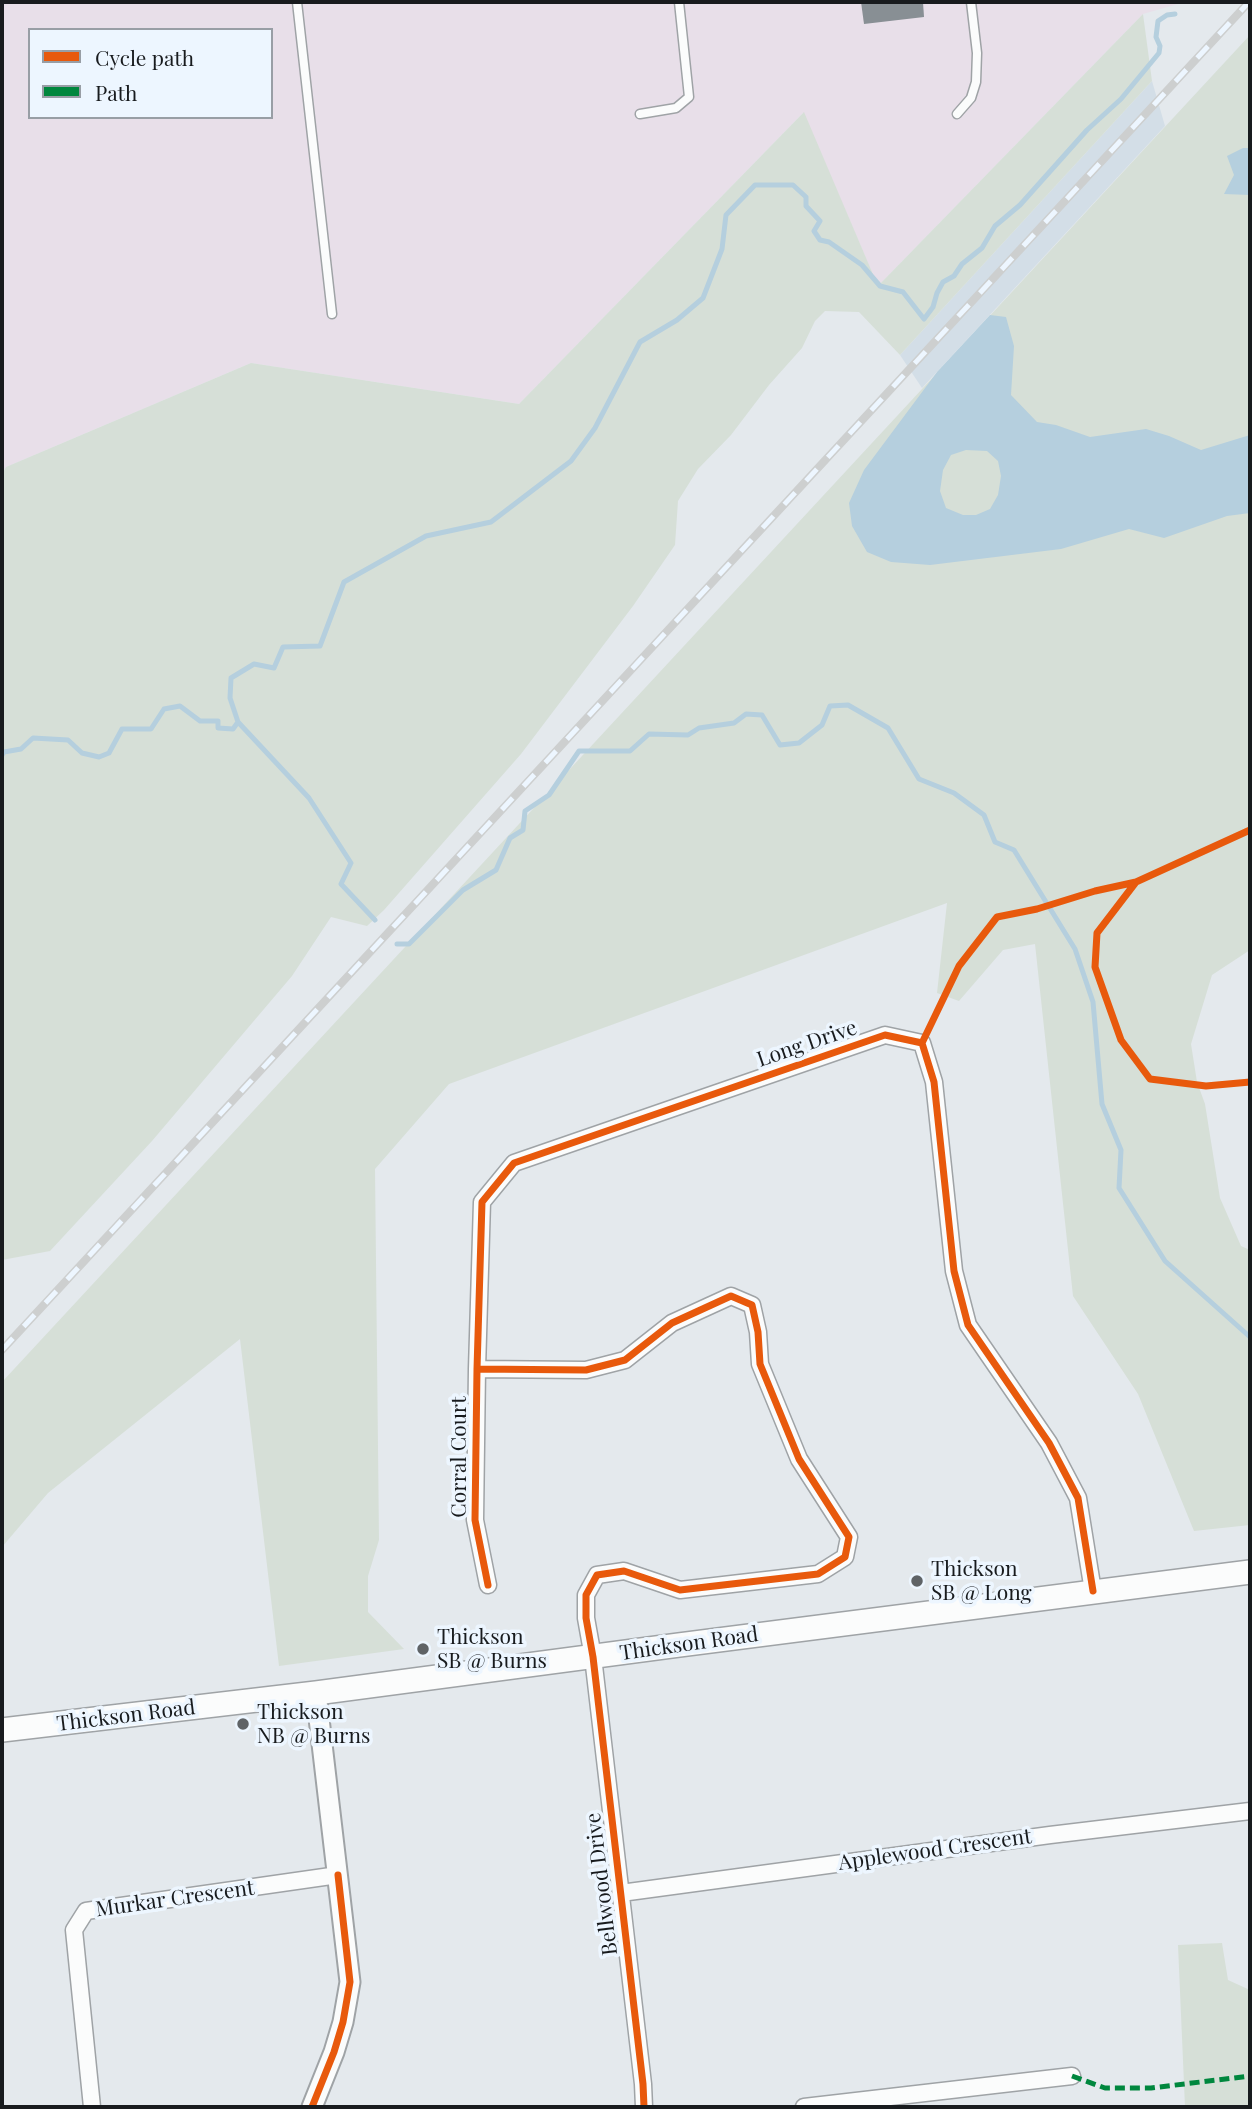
<!DOCTYPE html>
<style>
body{margin:0}
#map{position:relative;width:1252px;height:2109px;overflow:hidden;background:#e4e9ed;font-family:"Playfair Display",serif}
canvas{display:block}
.frame{position:absolute;inset:0;border:4px solid #181b1e;pointer-events:none}
.legend{position:absolute;left:28px;top:28px;width:245px;height:91px;box-sizing:border-box;background:#edf6ff;border:2px solid #989ea5;margin:0;padding:9px 12px;list-style:none;font-size:21px;color:#181b1e}
.legend li{display:flex;align-items:center;gap:14px;height:35px}
.legend b{width:35px;border:2px solid #989ea5}
</style>
<div id="map">
<canvas width="1252" height="2109"></canvas>
<div class="frame"></div>
<ul class="legend">
<li><b style="height:9px;background:#e8590c"></b>Cycle path</li>
<li><b style="height:9px;background:#00873e"></b>Path</li>
</ul>
</div>
<script>
const c = document.querySelector('canvas').getContext('2d');
c.lineJoin = 'round';
function fill(path, color) {
  c.fillStyle = color;
  c.fill(path, 'evenodd');
}
function shape(rows) {
  const path = new Path2D();
  for (const r of rows) {
    path.moveTo(r[0], r[1]);
    for (let i = 2; i < r.length; i += 2) path.lineTo(r[i], r[i + 1]);
  }
  return path;
}
function stroke(path, color, width, dash) {
  c.strokeStyle = color;
  c.lineWidth = width;
  c.lineCap = dash ? 'butt' : 'round';
  c.setLineDash(dash || []);
  c.stroke(path);
}
function drawText(font, color, halo, rows, align = 'center') {
  c.font = font + ' "Playfair Display",serif';
  c.lineWidth = 7;
  c.setLineDash([]);
  c.textBaseline = 'middle';
  c.strokeStyle = halo;
  c.fillStyle = color;
  for (const [text, x, y, turn = 0] of rows) {
    c.save();
    c.translate(x, y);
    c.rotate((+turn || 0) * Math.PI / 180);
    c.textAlign = isNaN(turn) ? turn : align;
    if (halo) c.strokeText(text, 0, 0);
    c.fillText(text, 0, 0);
    c.restore();
  }
}
fill(shape([
 [1152,81,1165,126,922,388,900,355]
]), '#d3dee7');
fill(shape([
 [2,2,1185,2,1143,14,878,286,803,113,519,404,251,363,6,467,2,474],
 [30,30,271,30,271,117,30,117]
]), '#e8dfe9');
fill(shape([
 [1143,14,1152,81,900,355,859,312,825,311,815,321,802,348,769,385,731,435,698,469,678,501,675,545,633,606,521,754,384,910,367,926,331,917,292,976,152,1141,50,1251,2,1260,2,474,6,467,251,363,519,404,804,112,878,286],
 [1250,35,1250,950,1212,975,1191,1044,1197,1082,1205,1104,1220,1198,1241,1246,1250,1250,1250,1525,1194,1531,1138,1394,1073,1296,1035,944,1003,950,959,1001,937,993,947,903,449,1084,375,1169,379,1540,368,1576,368,1612,404,1649,279,1666,240,1339,48,1493,2,1547,2,1382],
 [1222,1943,1228,1980,1250,1990,1250,2107,1185,2107,1178,1945]
]), '#d6dfd7');
fill(shape([
 [1243,148,1250,148,1250,195,1224,194,1234,175,1227,156],
 [990,315,1006,317,1014,346,1011,395,1037,422,1056,425,1090,437,1146,429,1169,436,1201,450,1250,435,1250,513,1227,516,1164,538,1129,529,1061,549,930,565,891,562,867,552,852,526,849,503,864,470,937,372],
 [966,450,987,451,998,461,1001,476,998,495,990,509,976,515,963,515,946,508,940,491,943,470,951,455]
]), '#b5cfde');
stroke(shape([
 [238,722,309,798,351,863,341,884,375,920],
 [2,755,4,752,21,749,33,738,68,740,82,753,99,757,109,753,122,729,151,729,164,709,180,706,200,721,218,721,218,728,233,729,238,722,230,698,231,678,254,664,274,668,283,647,320,646,344,582,426,536,491,522,571,461,595,428,640,342,677,320,703,298,722,249,726,215,755,185,793,185,806,197,806,206,820,221,814,231,820,240,829,242,862,265,880,286,903,292,924,319,933,307,937,293,943,282,954,276,962,264,982,248,995,226,1020,205,1087,130,1121,99,1159,53,1160,46,1156,37,1158,21,1167,15,1175,14],
 [397,944,409,944,463,890,496,870,510,838,523,830,525,811,549,795,579,751,630,751,649,734,688,735,699,728,734,723,746,714,762,715,780,745,799,743,822,725,830,706,848,705,888,728,919,779,954,793,984,815,995,842,1014,850,1030,876,1075,949,1093,1002,1102,1104,1121,1150,1119,1188,1165,1261,1250,1337]
]), '#b5cfde', 5);
fill(shape([
 [861,2,923,2,924,17,864,24]
]), '#888f94');
const service = shape([
 [297,2,332,314],
 [640,114,676,108,689,97,679,2],
 [957,114,971,98,976,82,977,53,971,2]
]);
const minor = shape([
 [477,1369,586,1370,625,1360,672,1323,731,1296,752,1305,758,1332,760,1364,799,1459,849,1537,845,1557,818,1574,680,1590,624,1571,597,1575,586,1595,586,1618,593,1657,643,2084,644,2107],
 [488,1585,475,1520,477,1369,482,1202,514,1163,885,1035,922,1043,934,1082,954,1271,968,1325,1049,1443,1078,1498,1093,1591],
 [621,1893,1050,1835,1250,1811],
 [92,2107,74,1930,86,1911,338,1875],
 [804,2107,1072,2076]
]);
const tertiary = shape([
 [312,2107,334,2052,343,2022,350,1982,316,1693]
]);
const secondary = shape([
 [2,1730,316,1693,679,1645,1250,1572]
]);
stroke(service, '#9fa3a6', 11);
stroke(minor, '#9fa3a6', 19);
stroke(tertiary, '#9fa3a6', 23);
stroke(secondary, '#9fa3a6', 26);
stroke(service, '#fbfcfc', 8);
stroke(minor, '#fbfcfc', 16);
stroke(tertiary, '#fbfcfc', 19);
stroke(secondary, '#fbfcfc', 23);
const rail = shape([
 [2,1350,1249,2]
]);
stroke(rail, '#cdcfcf', 8);
stroke(rail, '#edf6ff', 5, [16]);
stroke(shape([
 [1072,2076,1105,2088,1151,2088,1250,2076]
]), '#00873e', 5, [10, 5]);
stroke(shape([
 [1136,882,1097,933,1095,967,1121,1040,1150,1079,1206,1086,1250,1082],
 [922,1043,959,966,997,917,1037,909,1095,891,1136,882,1250,830],
 [477,1369,586,1370,625,1360,672,1323,731,1296,752,1305,758,1332,760,1364,799,1459,849,1537,845,1557,818,1574,680,1590,624,1571,597,1575,586,1595,586,1618,593,1657,643,2084,644,2107],
 [488,1585,475,1520,477,1369,482,1202,514,1163,885,1035,922,1043,934,1082,954,1271,968,1325,1049,1443,1078,1498,1093,1591],
 [312,2107,334,2052,343,2022,350,1982,338,1875]
]), '#e8590c', 7);
for (const [x, y, r, color] of [
 [917,1581,7,"#5f6366"],
 [423,1649,7,"#5f6366"],
 [243,1724,7,"#5f6366"]
]) {
  const dot = new Path2D();
  dot.arc(x, y, r, 0, 2 * Math.PI);
  c.fillStyle = color;
  c.fill(dot);
  stroke(dot, '#edf6ff', 2.5);
}
drawText('21px', '#181b1e', '#edf6ff', [
 ["Long Drive",807,1044,-19],
 ["Corral Court",459,1457,-90],
 ["Thickson Road",689,1644,-8],
 ["Thickson Road",126,1716,-7],
 ["Applewood Crescent",935,1850,-8],
 ["Bellwood Drive",602,1884,-97],
 ["Murkar Crescent",175,1899,-8]
]);
drawText('21px', '#181b1e', '#edf6ff', [
 ["Thickson",931,1569],
 ["SB @ Long",931,1593],
 ["Thickson",437,1637],
 ["SB @ Burns",437,1661],
 ["Thickson",257,1712],
 ["NB @ Burns",257,1736]
], 'left');
</script>
